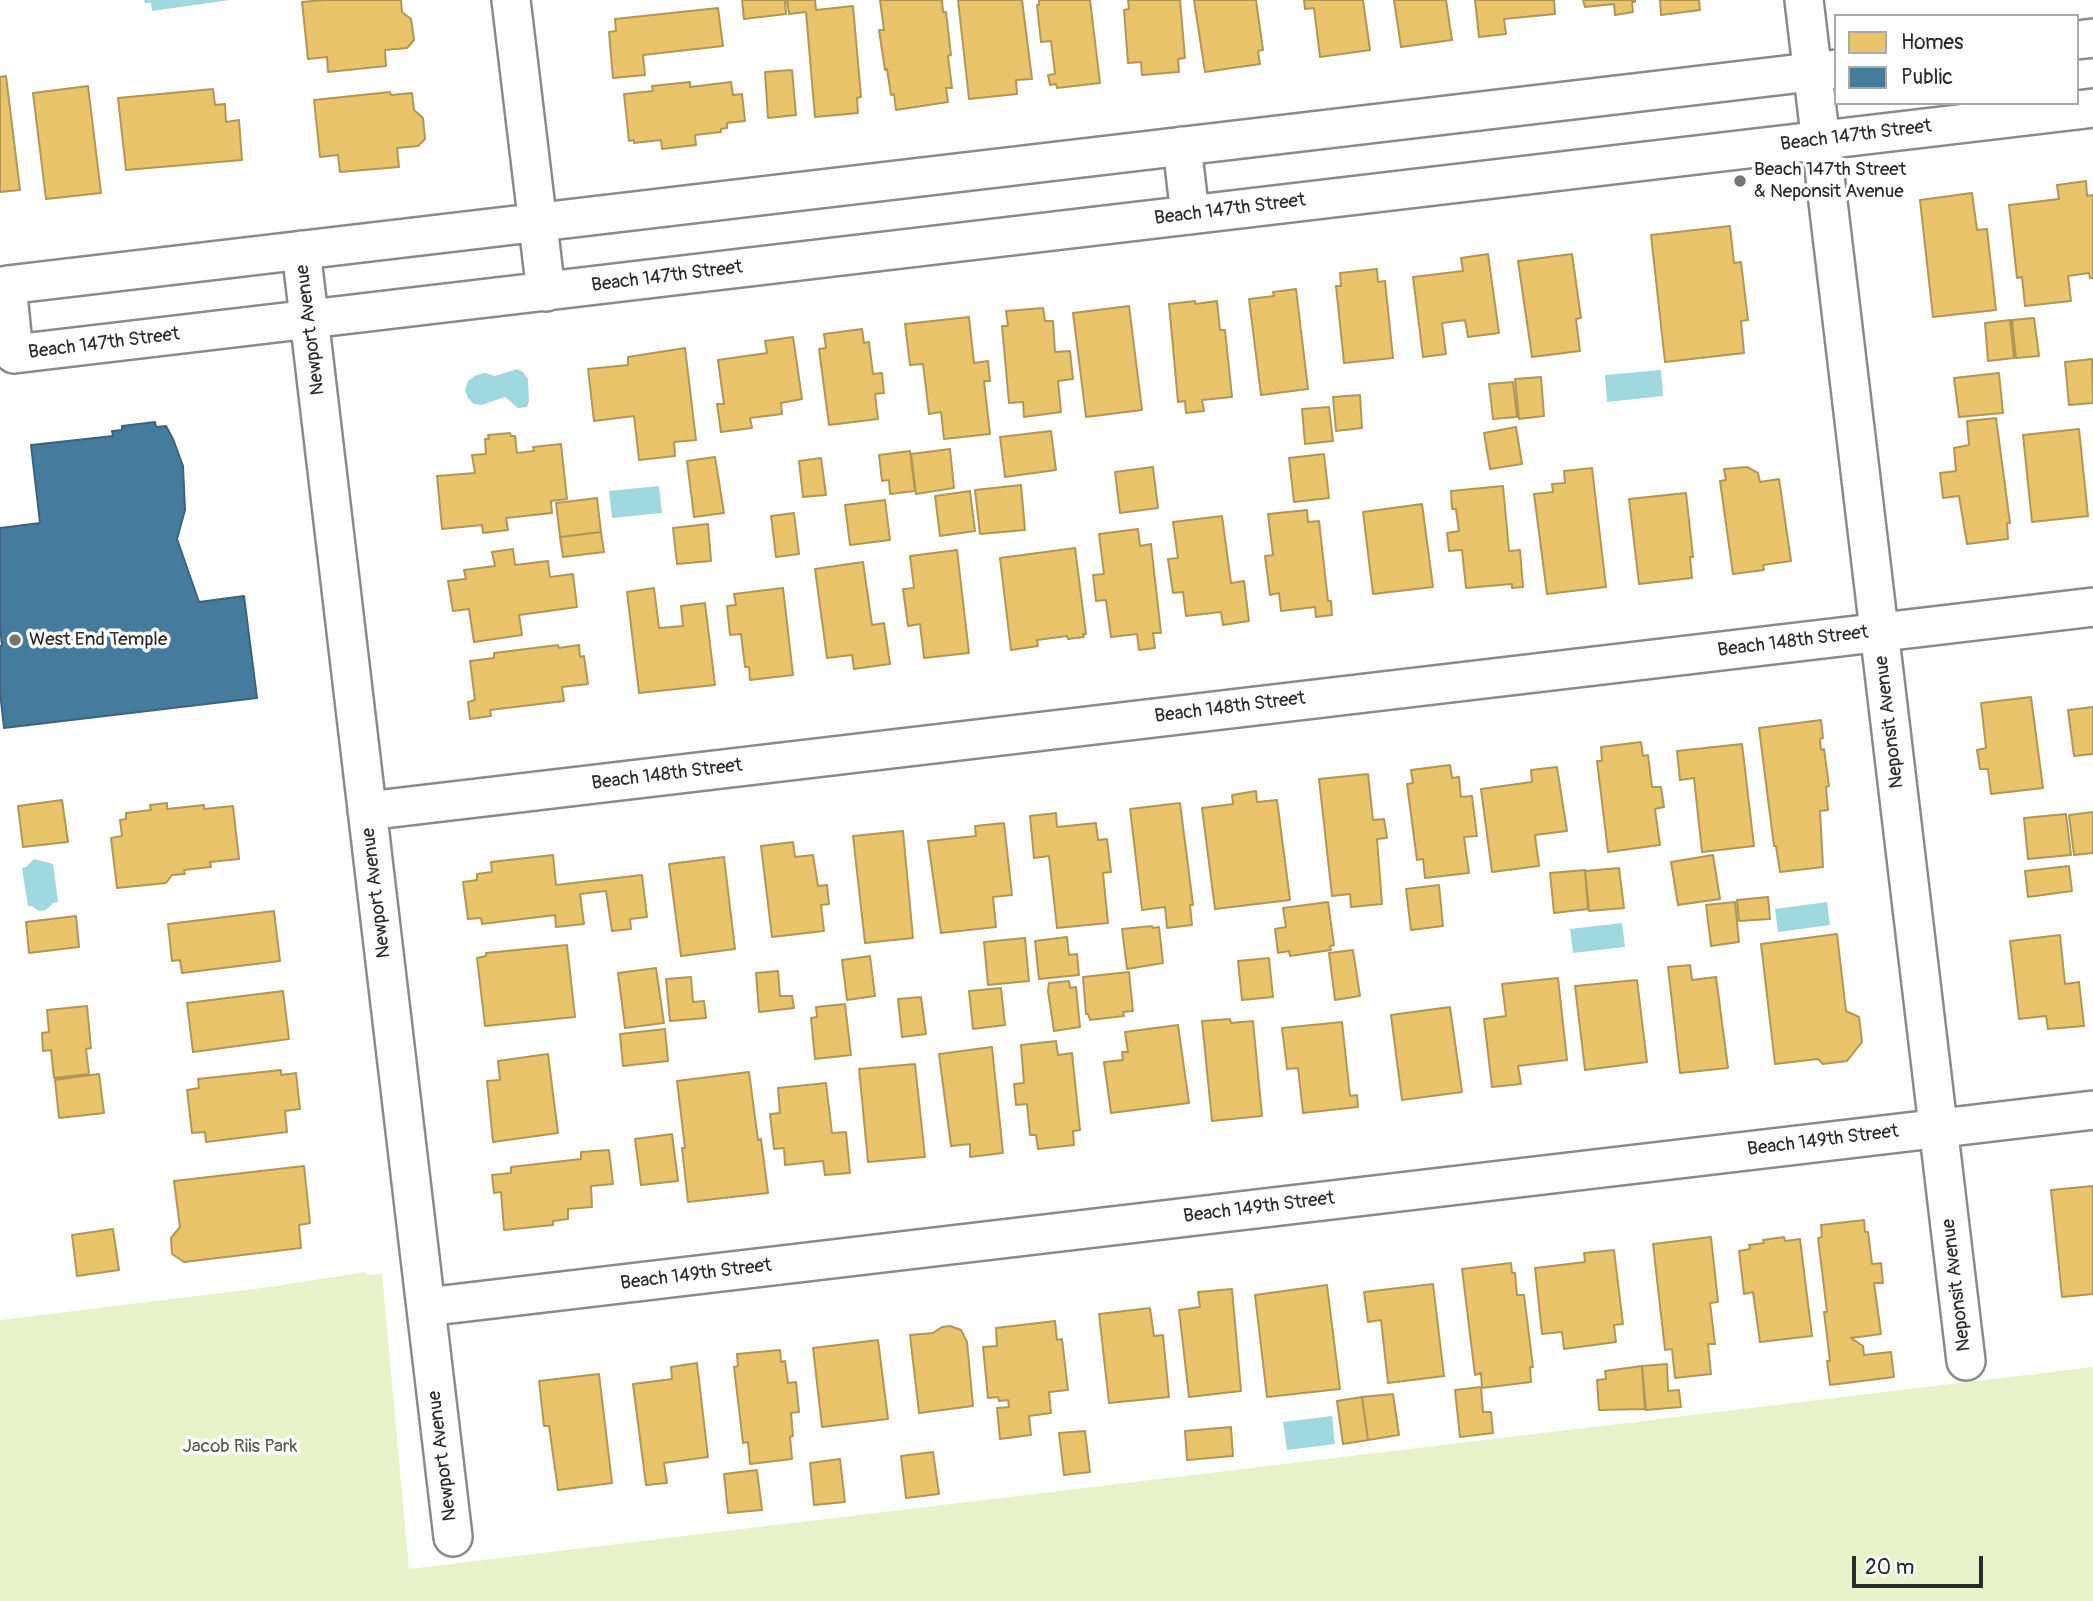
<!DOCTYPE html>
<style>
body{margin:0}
#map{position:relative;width:2093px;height:1601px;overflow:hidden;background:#fff;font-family:Pangolin,sans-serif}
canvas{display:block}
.legend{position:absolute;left:1834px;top:14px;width:245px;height:91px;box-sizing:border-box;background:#fff;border:2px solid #aaa;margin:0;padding:9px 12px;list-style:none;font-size:21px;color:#2b2b2b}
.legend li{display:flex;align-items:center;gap:14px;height:35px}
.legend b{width:35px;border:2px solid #aaa}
.scale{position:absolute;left:1852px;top:1556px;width:131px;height:32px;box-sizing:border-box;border:4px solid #2b2b2b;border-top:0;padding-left:9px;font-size:21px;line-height:24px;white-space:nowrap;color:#2b2b2b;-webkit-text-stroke:5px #fff;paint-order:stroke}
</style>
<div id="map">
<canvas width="2093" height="1601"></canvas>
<ul class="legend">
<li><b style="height:19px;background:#e9c46a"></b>Homes</li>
<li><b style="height:19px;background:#457b9d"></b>Public</li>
</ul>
<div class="scale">20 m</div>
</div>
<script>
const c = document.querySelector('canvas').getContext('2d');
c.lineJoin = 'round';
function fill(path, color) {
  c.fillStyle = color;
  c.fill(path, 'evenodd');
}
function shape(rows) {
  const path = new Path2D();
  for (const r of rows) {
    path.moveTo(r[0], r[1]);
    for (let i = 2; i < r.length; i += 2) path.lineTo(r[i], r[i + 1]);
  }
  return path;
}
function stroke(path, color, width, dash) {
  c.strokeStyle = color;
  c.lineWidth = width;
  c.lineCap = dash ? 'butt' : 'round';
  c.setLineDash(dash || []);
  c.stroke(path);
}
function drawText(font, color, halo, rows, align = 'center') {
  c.font = font + ' Pangolin,sans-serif';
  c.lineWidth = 7;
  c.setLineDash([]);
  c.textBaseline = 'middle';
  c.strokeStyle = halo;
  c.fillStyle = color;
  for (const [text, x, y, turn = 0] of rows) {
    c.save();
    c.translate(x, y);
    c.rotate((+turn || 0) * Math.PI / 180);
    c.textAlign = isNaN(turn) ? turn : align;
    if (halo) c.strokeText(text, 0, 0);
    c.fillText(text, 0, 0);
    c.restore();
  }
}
fill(shape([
 [366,1272,367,1275,382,1274,409,1569,2093,1367,2093,1601,0,1601,0,1320,262,1288]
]), '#e7f2c9');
fill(shape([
 [144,0,230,0,152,11,151,3,145,3],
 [517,369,523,372,528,379,529,401,527,407,518,408,505,397,482,405,474,404,468,398,465,390,468,381,476,375,485,373,495,376],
 [1661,370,1663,396,1607,402,1605,375],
 [659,486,662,513,612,518,609,491],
 [34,859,53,864,58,902,53,903,46,910,39,911,32,906,28,906,22,868,26,867],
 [1827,902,1830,925,1778,932,1775,909],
 [1622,923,1625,947,1573,953,1570,929],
 [1332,1416,1335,1444,1287,1450,1283,1422]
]), '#9fd8de');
const homes = shape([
 [323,0,401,0,402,12,411,19,414,40,407,48,385,50,386,66,328,72,327,57,308,59,302,2,323,0],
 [742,0,785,0,786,14,744,19,742,0],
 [787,0,815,0,816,10,853,6,861,97,857,98,858,113,815,117,806,12,789,14,787,0],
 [880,0,942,0,943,12,946,12,951,55,948,56,952,88,946,88,948,102,896,110,894,94,891,95,887,69,885,70,879,30,884,30,880,0],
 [958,0,1022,0,1032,79,1016,80,1017,94,969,99,958,0],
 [1039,0,1090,0,1100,83,1057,88,1056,84,1050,85,1048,75,1055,74,1051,41,1041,42,1037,5,1039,5,1039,0],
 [1128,0,1180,0,1185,58,1178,59,1179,72,1142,75,1141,62,1128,63,1124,10,1129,9,1128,0],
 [1194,0,1256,0,1263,50,1258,51,1260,64,1205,72,1194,0],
 [1304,0,1363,0,1370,50,1320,57,1314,8,1305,9,1304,0],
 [1394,0,1446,0,1452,40,1401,47,1394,0],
 [1475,0,1554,0,1555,14,1504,19,1506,34,1479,37,1475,0],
 [1583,0,1635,0,1635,2,1632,2,1633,12,1615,15,1614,4,1585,7,1583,0],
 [1660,0,1699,0,1700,10,1661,15,1660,0],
 [718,8,723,46,643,55,645,75,613,78,609,32,616,31,615,19,718,8],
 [792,70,796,115,768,118,765,72,792,70],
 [6,76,20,190,0,192,0,77,6,76],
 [690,82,690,87,731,82,733,95,742,94,745,121,727,123,727,128,721,129,721,132,695,135,696,145,662,149,661,140,634,143,634,140,629,141,624,94,653,91,652,86,690,82],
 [88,86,101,193,46,199,33,93,88,86],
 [213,89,215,105,225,104,226,122,239,120,242,160,126,170,118,98,213,89],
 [390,92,391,95,412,93,414,110,423,118,425,139,418,146,397,148,399,167,340,172,338,155,320,157,314,100,390,92],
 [2086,181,2087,196,2093,195,2093,278,2090,278,2089,273,2068,276,2071,301,2025,306,2022,277,2017,278,2009,205,2059,199,2057,185,2086,181],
 [1972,193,1977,230,1987,229,1996,310,1933,317,1920,200,1972,193],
 [1730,226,1734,263,1741,262,1748,320,1741,321,1744,353,1665,362,1651,235,1730,226],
 [1488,254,1499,333,1468,337,1465,320,1442,323,1446,354,1423,357,1413,277,1463,271,1461,258,1488,254],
 [1572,254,1581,318,1576,319,1580,351,1532,357,1518,261,1572,254],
 [1377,269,1378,282,1385,281,1393,358,1344,363,1336,286,1341,286,1340,273,1377,269],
 [1296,289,1308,389,1261,395,1249,299,1274,296,1273,292,1296,289],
 [1195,301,1195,304,1217,301,1220,330,1225,330,1232,397,1202,400,1204,411,1186,413,1185,401,1178,402,1169,304,1195,301],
 [1129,306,1142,410,1086,417,1073,313,1129,306],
 [1043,308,1045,321,1053,321,1055,352,1070,351,1073,379,1058,381,1061,412,1024,417,1023,402,1009,403,1002,326,1008,326,1006,311,1043,308],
 [969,317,974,363,988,361,990,381,984,381,990,434,944,439,941,412,929,414,923,364,910,365,905,324,969,317],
 [2034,318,2039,356,2016,358,2012,320,2034,318],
 [2010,320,2014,358,1988,361,1985,323,2010,320],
 [862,329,864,343,869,342,873,374,882,373,884,393,875,394,878,419,829,425,819,349,826,348,824,334,862,329],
 [793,337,802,399,781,403,782,414,750,418,752,428,721,432,717,404,724,404,718,360,767,353,765,341,793,337],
 [685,348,696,440,674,442,675,456,639,460,634,416,594,421,588,369,628,365,628,357,685,348],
 [2092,359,2093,403,2069,405,2065,362,2092,359],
 [1999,373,2003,413,1959,417,1954,378,1999,373],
 [1541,377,1544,416,1519,419,1515,379,1541,377],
 [1513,382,1517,417,1493,419,1489,384,1513,382],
 [1360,395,1362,428,1336,431,1333,397,1360,395],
 [1329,407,1333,441,1305,444,1302,409,1329,407],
 [1996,418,2010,523,2007,523,2008,539,1967,544,1959,496,1943,498,1940,473,1956,471,1954,448,1969,445,1967,421,1996,418],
 [1516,427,1522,464,1490,469,1484,433,1516,427],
 [2079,429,2088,516,2032,522,2023,435,2079,429],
 [1051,431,1056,470,1005,477,1000,437,1051,431],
 [510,433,511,436,515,436,517,453,534,451,533,447,561,444,567,499,551,501,552,513,506,518,508,530,483,533,482,525,442,529,437,476,475,473,472,455,486,454,485,439,489,439,488,435,510,433],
 [950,449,954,488,916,494,911,454,950,449],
 [910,451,915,491,890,494,889,480,882,481,879,455,910,451],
 [1324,454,1329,498,1294,502,1289,458,1324,454],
 [715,457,724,513,694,517,687,461,715,457],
 [821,458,826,495,803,497,799,461,821,458],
 [1153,467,1158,508,1120,513,1115,472,1153,467],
 [1747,467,1758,473,1760,482,1779,479,1791,561,1763,565,1764,570,1733,574,1720,481,1726,480,1724,469,1747,467],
 [1592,468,1606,587,1547,594,1534,494,1553,492,1552,484,1565,483,1564,471,1592,468],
 [1021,485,1025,530,980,534,975,490,1021,485],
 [1503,486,1509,551,1520,550,1523,587,1512,588,1512,584,1466,588,1462,550,1449,551,1447,533,1459,531,1456,509,1452,509,1451,491,1503,486],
 [970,491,975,531,940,536,935,496,970,491],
 [1686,493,1693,557,1690,557,1692,578,1639,584,1629,499,1686,493],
 [597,498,601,532,560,537,556,503,597,498],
 [885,500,890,540,850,545,845,505,885,500],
 [1422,504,1433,587,1373,594,1363,512,1422,504],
 [1307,510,1308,522,1319,521,1328,601,1331,601,1332,615,1316,617,1315,607,1281,611,1279,593,1270,595,1265,556,1273,555,1268,514,1307,510],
 [794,513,799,554,776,557,771,516,794,513],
 [1222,516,1231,583,1244,581,1249,621,1223,625,1221,612,1186,616,1183,592,1173,593,1168,559,1178,558,1173,522,1222,516],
 [708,524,711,561,677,564,673,528,708,524],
 [1138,529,1140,546,1151,544,1161,633,1153,633,1155,648,1139,650,1137,634,1111,637,1106,600,1096,601,1093,575,1104,574,1099,534,1138,529],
 [601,532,604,552,563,557,560,537,601,532],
 [1075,548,1086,634,1083,634,1084,637,1068,639,1067,636,1037,640,1038,646,1011,650,1000,558,1075,548],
 [513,549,515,565,548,561,550,577,573,574,577,607,519,615,522,635,474,642,469,609,453,611,448,581,466,579,464,570,495,566,492,552,513,549],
 [957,550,969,653,924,658,920,624,908,626,903,589,914,588,910,556,957,550],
 [863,562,872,625,884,623,890,664,854,669,852,655,827,658,815,569,863,562],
 [654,588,659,628,683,626,681,606,705,603,715,685,639,693,627,592,654,588],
 [783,588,793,675,750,680,749,667,745,667,741,634,730,635,727,606,736,605,734,594,783,588],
 [558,645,559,648,579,645,580,657,584,656,588,684,562,687,564,701,490,710,491,716,470,719,468,702,475,700,470,661,494,658,494,653,558,645],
 [2031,697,2043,788,1991,794,1988,769,1980,769,1977,750,1986,748,1981,703,2031,697],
 [2093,707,2093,754,2074,756,2068,710,2093,707],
 [1821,720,1823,738,1820,739,1821,750,1824,749,1829,786,1826,787,1828,810,1820,811,1823,867,1780,872,1776,846,1774,846,1759,728,1821,720],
 [1641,742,1643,756,1648,755,1652,787,1661,787,1664,807,1655,809,1660,845,1608,852,1597,761,1602,761,1601,747,1641,742],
 [1742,744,1754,846,1702,852,1694,778,1680,780,1677,751,1742,744],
 [1450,765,1452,778,1459,777,1461,797,1472,796,1477,836,1464,837,1469,873,1425,878,1423,859,1417,860,1407,784,1413,783,1411,770,1450,765],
 [1557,767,1567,831,1535,835,1539,866,1492,872,1481,789,1532,782,1531,770,1557,767],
 [1368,774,1373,820,1384,819,1387,838,1377,839,1382,904,1351,907,1350,894,1332,896,1319,779,1368,774],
 [1256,791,1257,802,1277,800,1290,900,1215,909,1202,808,1233,804,1232,795,1256,791],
 [62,800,68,842,23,847,18,806,62,800],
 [167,803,167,809,204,805,204,809,233,806,239,859,210,862,211,867,184,870,185,874,172,875,166,883,117,888,111,838,122,836,120,820,126,819,126,813,151,810,150,805,167,803],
 [1180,803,1193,905,1190,905,1192,925,1167,928,1165,907,1142,910,1130,809,1180,803],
 [2093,812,2093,853,2074,855,2069,815,2093,812],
 [1056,813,1057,827,1096,823,1098,840,1107,839,1111,872,1103,873,1108,923,1057,928,1049,856,1034,858,1030,816,1056,813],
 [2066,814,2071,855,2028,859,2024,818,2066,814],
 [1004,823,1012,895,993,897,996,927,941,933,928,841,976,836,975,826,1004,823],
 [903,831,913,938,865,943,853,836,903,831],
 [793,842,795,857,813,855,818,886,827,885,829,904,821,905,824,931,772,937,761,846,793,842],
 [553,855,556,885,642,875,647,917,630,919,631,929,612,931,606,891,580,894,584,924,556,927,555,915,482,924,481,918,468,919,463,882,477,880,477,874,492,872,491,862,553,855],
 [1713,855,1720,899,1678,905,1671,862,1713,855],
 [724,857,735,949,681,956,669,864,724,857],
 [2069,866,2072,891,2028,897,2025,871,2069,866],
 [1619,868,1624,908,1589,911,1585,871,1619,868],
 [1585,870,1588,909,1554,913,1550,873,1585,870],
 [1439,885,1443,926,1411,930,1406,889,1439,885],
 [1768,897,1770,919,1739,921,1737,900,1768,897],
 [1328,902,1334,945,1330,946,1331,950,1290,956,1289,951,1278,953,1275,929,1286,927,1283,908,1328,902],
 [1735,902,1739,942,1711,946,1706,905,1735,902],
 [274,911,280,961,182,973,180,960,172,961,168,924,274,911],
 [76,916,79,947,29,953,26,922,76,916],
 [1152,926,1153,928,1159,927,1163,963,1127,969,1122,929,1152,926],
 [1837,934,1846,1011,1859,1017,1862,1042,1847,1061,1823,1064,1818,1059,1775,1064,1761,944,1837,934],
 [2060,935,2065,984,2079,982,2084,1026,2048,1029,2046,1016,2019,1019,2010,941,2060,935],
 [1067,937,1069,955,1077,954,1079,975,1039,979,1035,941,1067,937],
 [1025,938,1029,981,988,985,984,942,1025,938],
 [567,945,575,1017,485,1026,477,958,486,956,486,953,567,945],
 [1353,950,1360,996,1335,1000,1329,953,1353,950],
 [870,956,875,996,847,1000,842,960,870,956],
 [1269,958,1273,997,1242,1000,1238,961,1269,958],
 [1690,965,1692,980,1716,977,1728,1068,1680,1073,1668,967,1690,965],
 [656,968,664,1023,625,1028,618,973,656,968],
 [778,971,780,996,792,996,794,1008,759,1012,756,973,778,971],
 [1129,972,1133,1011,1123,1012,1124,1016,1090,1020,1088,1014,1086,1014,1083,977,1129,972],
 [691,977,693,1002,704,1001,706,1018,670,1021,666,979,691,977],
 [1558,978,1567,1060,1518,1066,1521,1084,1492,1087,1484,1019,1506,1016,1502,984,1558,978],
 [1637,980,1647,1062,1585,1070,1575,986,1637,980],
 [1069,981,1070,988,1076,987,1080,1027,1054,1031,1048,991,1049,983,1069,981],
 [1001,988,1005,1025,973,1029,969,991,1001,988],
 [283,991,289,1039,193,1052,187,1003,283,991],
 [921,997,926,1034,902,1037,898,999,921,997],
 [845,1004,851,1055,815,1059,811,1018,817,1017,816,1007,845,1004],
 [87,1006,91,1048,86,1049,89,1074,54,1078,51,1050,43,1051,42,1033,49,1032,47,1010,87,1006],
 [1450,1007,1462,1092,1402,1100,1391,1015,1450,1007],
 [1230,1019,1231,1023,1253,1021,1262,1116,1212,1121,1202,1021,1230,1019],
 [1342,1022,1350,1096,1357,1095,1358,1107,1303,1113,1298,1068,1287,1069,1282,1028,1342,1022],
 [1178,1025,1189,1103,1111,1113,1104,1062,1123,1060,1122,1052,1128,1052,1125,1032,1178,1025],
 [665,1029,668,1061,623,1066,620,1034,665,1029],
 [1056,1041,1058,1055,1072,1053,1080,1130,1073,1131,1074,1145,1038,1149,1036,1135,1030,1135,1027,1104,1016,1105,1014,1084,1024,1083,1021,1045,1056,1041],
 [992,1047,1003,1153,970,1157,970,1144,951,1146,939,1054,992,1047],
 [548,1054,558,1133,493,1142,487,1081,500,1080,498,1061,548,1054],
 [915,1064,925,1157,868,1162,859,1069,915,1064],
 [281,1070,281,1075,296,1073,300,1109,285,1111,287,1132,206,1142,205,1132,192,1133,187,1090,199,1088,198,1079,281,1070],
 [749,1072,758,1140,761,1139,768,1193,688,1202,682,1148,685,1148,677,1081,749,1072],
 [99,1074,104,1113,59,1118,55,1080,99,1074],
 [826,1083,832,1133,846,1132,850,1173,825,1175,823,1161,785,1165,784,1148,774,1149,770,1114,780,1113,778,1088,826,1083],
 [672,1134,678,1181,641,1185,635,1139,672,1134],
 [609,1150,613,1184,591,1186,592,1207,568,1209,568,1219,553,1221,553,1225,504,1230,501,1192,494,1193,492,1175,511,1173,511,1167,581,1159,581,1152,609,1150],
 [304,1166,310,1223,299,1225,301,1248,184,1262,172,1254,171,1238,180,1227,174,1181,304,1166],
 [2093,1186,2093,1294,2062,1297,2051,1190,2093,1186],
 [1864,1220,1865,1232,1868,1232,1872,1264,1881,1263,1883,1283,1874,1283,1881,1334,1851,1338,1863,1346,1864,1355,1891,1352,1894,1377,1830,1385,1827,1361,1830,1361,1824,1312,1827,1312,1818,1238,1822,1237,1821,1225,1864,1220],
 [113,1229,119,1270,77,1276,72,1235,113,1229],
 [1711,1237,1718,1302,1710,1303,1715,1344,1708,1344,1711,1374,1675,1378,1672,1349,1665,1350,1653,1244,1711,1237],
 [1784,1237,1785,1241,1800,1239,1812,1336,1760,1342,1753,1292,1744,1294,1739,1251,1750,1249,1749,1245,1764,1243,1763,1240,1784,1237],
 [1614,1250,1623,1324,1614,1325,1616,1342,1564,1349,1562,1332,1542,1334,1535,1268,1585,1262,1584,1253,1614,1250],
 [1511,1263,1512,1273,1515,1273,1517,1295,1524,1295,1533,1367,1530,1367,1531,1382,1482,1388,1481,1373,1475,1375,1462,1269,1511,1263],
 [1433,1284,1444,1376,1388,1383,1381,1320,1368,1322,1364,1292,1433,1284],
 [1327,1285,1340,1389,1267,1397,1255,1295,1327,1285],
 [1232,1289,1241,1391,1189,1397,1179,1310,1200,1307,1198,1292,1232,1289],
 [1150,1308,1154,1336,1163,1335,1169,1397,1109,1403,1099,1314,1150,1308],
 [1055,1321,1057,1340,1062,1339,1068,1390,1049,1392,1051,1413,1029,1416,1031,1435,1000,1439,997,1408,1009,1407,1008,1400,999,1401,998,1397,988,1398,983,1347,997,1346,996,1328,1055,1321],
 [950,1326,961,1330,967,1342,973,1406,919,1413,910,1335,933,1333,942,1327,950,1326],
 [878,1340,888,1419,822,1427,813,1348,878,1340],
 [780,1350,781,1362,785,1361,788,1383,796,1382,799,1412,791,1413,793,1436,790,1437,792,1459,750,1464,748,1442,743,1443,734,1367,738,1366,737,1354,780,1350],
 [697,1363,708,1457,664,1463,667,1483,646,1485,633,1384,672,1379,671,1367,697,1363],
 [1667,1364,1668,1391,1679,1390,1681,1407,1646,1410,1642,1366,1667,1364],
 [1642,1366,1645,1409,1599,1410,1597,1380,1606,1379,1605,1371,1642,1366],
 [599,1374,612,1483,558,1490,549,1426,544,1426,539,1381,599,1374],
 [1481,1387,1483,1412,1491,1412,1493,1433,1460,1437,1455,1390,1481,1387],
 [1393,1394,1399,1435,1368,1440,1362,1397,1393,1394],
 [1362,1397,1368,1440,1343,1444,1337,1401,1362,1397],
 [1231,1427,1233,1456,1187,1460,1185,1431,1231,1427],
 [1085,1431,1090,1472,1064,1475,1059,1433,1085,1431],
 [933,1452,939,1494,906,1498,901,1456,933,1452],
 [840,1459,845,1502,814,1505,810,1463,840,1459],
 [757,1470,762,1510,728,1513,724,1474,757,1470]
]);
fill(homes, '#e9c46a');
stroke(homes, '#b09657', 2);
const public = shape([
 [155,422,156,427,166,426,173,439,183,466,185,510,177,539,199,602,244,596,257,698,4,728,0,692,0,646,2,646,0,627,0,528,40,523,31,445,113,436,112,431,122,430,122,426,155,422]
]);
fill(public, '#457b9d');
stroke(public, '#3d637b', 2);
const minor = shape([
 [511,0,546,292],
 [1804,0,1966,1361],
 [2077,40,2093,38],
 [1836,69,7,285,14,354,2093,108],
 [1182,146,1190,215],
 [301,250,453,1537],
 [367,811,2093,607],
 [426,1307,2093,1110]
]);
stroke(minor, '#8a8a8a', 42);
stroke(minor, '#fff', 37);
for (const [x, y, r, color] of [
 [1740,181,7,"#757575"],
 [15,640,7,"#757575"]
]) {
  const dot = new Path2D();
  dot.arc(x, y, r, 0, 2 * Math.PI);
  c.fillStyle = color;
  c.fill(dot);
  stroke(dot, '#fff', 2.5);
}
drawText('19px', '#2b2b2b', '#fff', [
 ["Beach 147th Street",1856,136,-7],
 ["Beach 147th Street",1230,210,-7],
 ["Beach 147th Street",667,277,-7],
 ["Newport Avenue",311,330,-97],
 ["Beach 147th Street",104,344,-7],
 ["Beach 148th Street",1793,642,-7],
 ["Beach 148th Street",1230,708,-7],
 ["Neponsit Avenue",1890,722,-97],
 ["Beach 148th Street",667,775,-7],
 ["Newport Avenue",377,893,-97],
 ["Beach 149th Street",1823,1141,-7],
 ["Beach 149th Street",1259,1208,-7],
 ["Beach 149th Street",696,1275,-7],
 ["Neponsit Avenue",1957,1285,-97],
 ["Newport Avenue",443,1456,-97]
]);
drawText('19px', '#2b2b2b', '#fff', [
 ["Beach 147th Street",1754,170],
 ["& Neponsit Avenue",1754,192],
 ["West End Temple",29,640]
], 'left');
drawText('19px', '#555a47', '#fff', [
 ["Jacob Riis Park",240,1447]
]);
</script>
